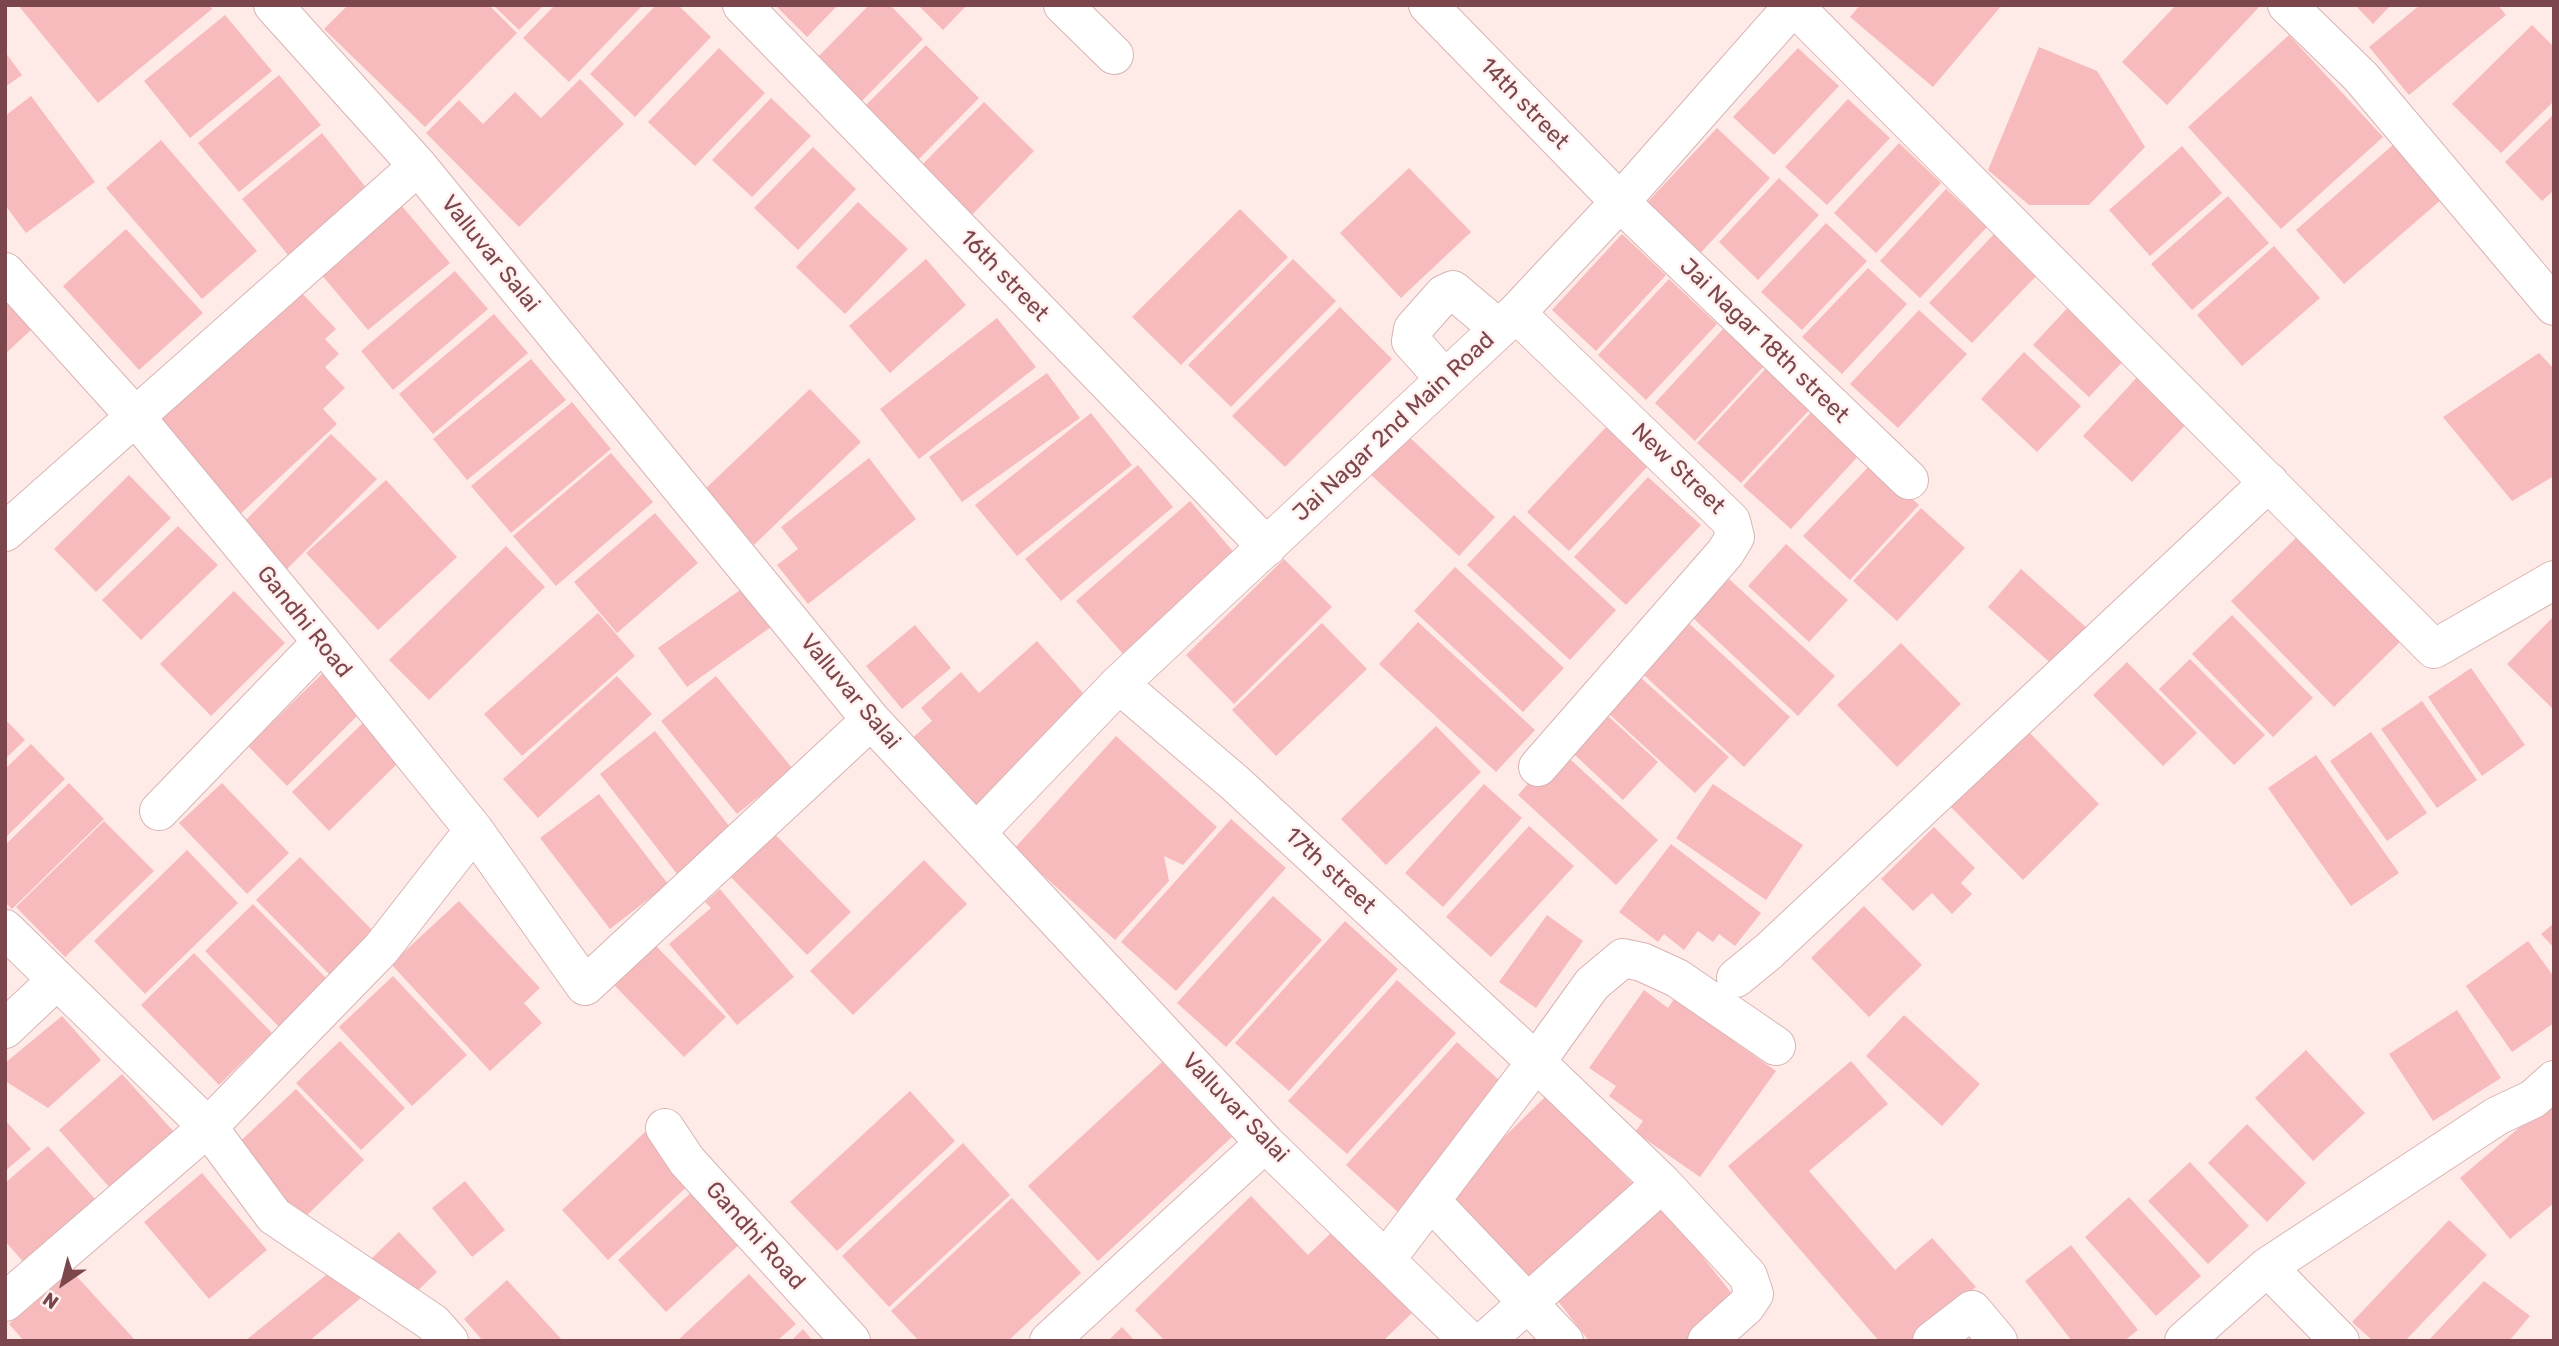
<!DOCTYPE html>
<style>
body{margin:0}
#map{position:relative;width:2559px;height:1346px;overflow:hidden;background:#feeae6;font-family:Rubik,sans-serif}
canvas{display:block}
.frame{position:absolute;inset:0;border:7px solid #7b474c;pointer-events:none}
.north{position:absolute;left:28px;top:1248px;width:70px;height:70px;-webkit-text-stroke:5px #fff1ef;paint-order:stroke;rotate:215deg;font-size:19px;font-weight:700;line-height:28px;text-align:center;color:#7b474c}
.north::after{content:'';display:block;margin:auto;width:24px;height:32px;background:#7b474c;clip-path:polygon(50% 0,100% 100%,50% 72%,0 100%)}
</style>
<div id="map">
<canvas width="2559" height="1346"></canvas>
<div class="frame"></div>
<div class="north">N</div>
</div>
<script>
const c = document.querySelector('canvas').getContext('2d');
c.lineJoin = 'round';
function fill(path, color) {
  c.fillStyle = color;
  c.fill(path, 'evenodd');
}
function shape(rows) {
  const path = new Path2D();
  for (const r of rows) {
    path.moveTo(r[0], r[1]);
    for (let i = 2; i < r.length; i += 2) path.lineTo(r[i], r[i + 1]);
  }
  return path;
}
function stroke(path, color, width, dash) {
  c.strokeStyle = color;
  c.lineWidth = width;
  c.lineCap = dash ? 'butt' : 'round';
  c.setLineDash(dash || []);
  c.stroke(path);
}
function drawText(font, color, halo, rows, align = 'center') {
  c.font = font + ' Rubik,sans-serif';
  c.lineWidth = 5;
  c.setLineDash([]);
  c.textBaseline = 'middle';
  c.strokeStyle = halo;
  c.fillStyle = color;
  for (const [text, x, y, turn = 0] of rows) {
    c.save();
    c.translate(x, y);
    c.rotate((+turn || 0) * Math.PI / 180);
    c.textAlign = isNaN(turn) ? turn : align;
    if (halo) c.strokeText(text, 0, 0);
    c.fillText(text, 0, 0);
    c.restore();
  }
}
fill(shape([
 [18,5,210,5,212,9,98,103],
 [348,5,489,5,517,33,425,127,324,29],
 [493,5,544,5,519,30],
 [555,5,643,5,569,82,523,38],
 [656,5,678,5,711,37,635,117,590,74],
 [775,5,838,5,807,37],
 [869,5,890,5,923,39,859,104,815,60],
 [918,5,967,5,943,30],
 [1860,5,2002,5,1933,87,1850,17],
 [2176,5,2261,5,2167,105,2122,62],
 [2355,5,2391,5,2373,24],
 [2420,5,2498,5,2506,15,2409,95,2369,47],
 [225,15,272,71,190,138,144,81],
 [2532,25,2554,47,2554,101,2501,153,2452,104],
 [2289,35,2383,137,2281,229,2188,127],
 [926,45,979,98,913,165,859,112],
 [2039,47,2097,71,2145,147,2089,205,2029,205,1988,170],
 [719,48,765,93,695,166,648,122],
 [1798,48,1839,86,1774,155,1733,117],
 [5,52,22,75,5,87],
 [279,75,321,125,239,192,198,143],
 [580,79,624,124,519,227,426,133,459,100,483,124,515,92,541,118],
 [31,96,95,182,26,233,5,205,5,116],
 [771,98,811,136,752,197,712,160],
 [1848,99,1890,138,1827,205,1785,167],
 [984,102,1034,151,966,221,916,171],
 [2554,114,2554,190,2542,201,2505,162],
 [1717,128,1770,178,1695,259,1641,209],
 [322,133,368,190,288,255,242,199],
 [161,140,257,251,202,299,106,188],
 [1899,143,1941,183,1876,253,1834,213],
 [2394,144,2442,199,2344,284,2296,230],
 [2182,146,2222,193,2150,256,2109,210],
 [813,147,856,189,798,250,754,208],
 [1409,168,1471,232,1401,298,1340,233],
 [1779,178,1819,215,1758,280,1719,242],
 [1946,189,1987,227,1920,298,1880,261],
 [2228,196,2269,243,2192,310,2151,264],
 [396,199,450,263,368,330,315,267],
 [858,202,908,249,845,314,796,267],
 [1240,209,1288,257,1181,365,1132,317],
 [1826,223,1867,261,1802,330,1761,292],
 [126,229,203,313,139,370,63,286],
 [1995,233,2039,273,1972,343,1929,303],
 [1622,234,1666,275,1596,351,1552,310],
 [2274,246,2320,298,2242,366,2197,315],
 [926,259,966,305,890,373,849,326],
 [1293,259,1336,301,1231,407,1188,365],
 [1868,268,1907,304,1842,374,1802,337],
 [455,271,488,309,393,390,361,351],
 [1669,279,1717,324,1646,400,1598,355],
 [296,287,336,329,325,339,339,354,325,367,345,388,323,409,337,424,237,517,150,424],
 [5,301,32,329,5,354],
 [2073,302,2129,355,2089,397,2033,345],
 [1340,307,1392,359,1285,467,1232,416],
 [1919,310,1967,354,1898,428,1850,384],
 [494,314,528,353,433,434,399,394],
 [997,318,1036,367,919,459,880,409],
 [1723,329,1764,366,1695,441,1655,403],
 [2024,352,2081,406,2037,452,1981,399],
 [2539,353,2554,369,2554,476,2512,501,2443,417],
 [531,359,566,400,467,480,433,439],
 [1768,366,1812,407,1741,483,1697,443],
 [1047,373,1080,418,962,502,929,457],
 [2140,374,2190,420,2132,482,2083,436],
 [810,389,861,442,754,545,702,492],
 [572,402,611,449,511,533,471,486],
 [1815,408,1862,452,1791,529,1743,486],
 [1091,413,1132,465,1017,556,975,505],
 [1606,427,1648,466,1569,551,1527,512],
 [331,434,377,479,287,569,242,524],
 [1406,434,1495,517,1459,556,1370,474],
 [611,453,653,502,556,586,513,536],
 [869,458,916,519,808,604,777,565,798,549,781,527],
 [1873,462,1919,505,1850,580,1803,536],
 [1138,465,1173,507,1061,601,1025,559],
 [129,475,171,518,96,592,54,549],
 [1648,477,1701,525,1626,605,1574,557],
 [386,480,457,557,378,630,306,553],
 [1190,501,1237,556,1124,655,1076,601],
 [1921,508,1965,548,1897,621,1853,581],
 [655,513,698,563,617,633,574,582],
 [1514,515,1616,610,1570,660,1467,565],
 [178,526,218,565,141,640,102,600],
 [2301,533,2404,638,2334,707,2231,601],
 [1786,544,1848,600,1809,642,1748,586],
 [506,546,545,587,429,700,389,660],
 [1284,559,1332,607,1234,704,1186,655],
 [1455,567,1564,668,1523,712,1414,611],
 [2021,569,2088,629,2055,667,1988,607],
 [1729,579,1835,676,1798,716,1693,618],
 [743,588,771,627,687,687,658,648],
 [234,591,285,643,211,716,160,664],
 [598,613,635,656,522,756,484,714],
 [2232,615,2313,698,2273,737,2192,654],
 [1681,616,1790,717,1744,767,1634,666],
 [2552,618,2554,619,2554,710,2507,664],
 [1418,622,1535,730,1496,772,1379,664],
 [1322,623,1367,669,1276,756,1232,710],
 [915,625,951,668,902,709,866,666],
 [1037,641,1091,702,966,817,903,746,932,721,921,708,961,672,979,693],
 [1901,643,1961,704,1897,767,1837,705],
 [2190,659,2265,735,2234,765,2159,689],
 [2127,662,2197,733,2163,766,2093,695],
 [2471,668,2525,745,2482,776,2428,697],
 [324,672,362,711,287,786,248,746],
 [617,676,652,714,538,818,503,779],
 [716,676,793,769,737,814,661,721],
 [1640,677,1729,757,1695,793,1607,712],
 [2422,701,2477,780,2437,808,2381,729],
 [1596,705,1658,762,1623,800,1561,742],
 [370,716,407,754,329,831,292,792],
 [5,719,25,740,5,759],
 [1436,726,1481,772,1386,865,1341,819],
 [2024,727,2099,804,2023,880,1947,803],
 [655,731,733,831,677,874,600,774],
 [2371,732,2427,813,2387,841,2330,761],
 [1116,736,1217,827,1183,865,1164,856,1169,881,1115,940,1014,849],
 [31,744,65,779,5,838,5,769],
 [1559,749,1658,840,1616,885,1518,795],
 [2316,755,2399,873,2351,906,2268,788],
 [69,783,104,819,12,909,5,902,5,845],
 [222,783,289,853,247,894,179,823],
 [1484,784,1522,818,1443,907,1405,873],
 [1713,784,1803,845,1766,900,1676,838],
 [599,794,668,884,610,929,540,838],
 [1231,819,1286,868,1176,991,1121,942],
 [104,821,154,871,65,957,16,907],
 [763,822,851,912,807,955,720,866],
 [1529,826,1574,866,1491,957,1446,917],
 [1934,827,1975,868,1961,883,1972,894,1952,914,1932,893,1913,911,1881,879],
 [1671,844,1761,913,1735,946,1719,934,1713,942,1698,931,1684,950,1664,934,1658,942,1619,912],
 [187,850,238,903,145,994,94,941],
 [300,857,379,937,335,980,256,900],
 [924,860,967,904,853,1015,810,971],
 [720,889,794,977,737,1025,669,944,711,908,705,902],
 [1273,896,1322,940,1226,1047,1177,1003],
 [459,901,540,988,524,1003,542,1023,490,1071,391,964],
 [253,904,334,986,285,1033,205,951],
 [1864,906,1922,965,1869,1017,1811,958],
 [1547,915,1583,941,1536,1008,1499,982],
 [1345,921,1398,969,1289,1091,1235,1043],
 [2554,923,2554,948,2541,934],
 [2528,941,2554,977,2554,1023,2512,1052,2466,986],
 [654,944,726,1017,684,1057,613,984],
 [194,953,272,1033,219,1085,141,1005],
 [393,976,467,1055,412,1106,339,1027],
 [1397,980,1456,1033,1347,1154,1288,1101],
 [1644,990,1668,1008,1674,999,1776,1071,1700,1177,1635,1132,1643,1121,1609,1096,1616,1086,1589,1068],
 [2457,1010,2501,1078,2433,1121,2389,1054],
 [1904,1015,1980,1084,1942,1126,1866,1056],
 [62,1016,101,1060,48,1108,5,1081,5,1063],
 [340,1041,405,1108,361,1150,296,1083],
 [1457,1042,1510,1090,1399,1213,1346,1165],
 [2306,1050,2365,1113,2313,1161,2255,1098],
 [1851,1061,1888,1104,1809,1171,1895,1270,1932,1238,1976,1287,1912,1341,1879,1341,1728,1166],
 [1162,1062,1232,1137,1098,1261,1028,1186],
 [122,1074,174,1132,110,1188,59,1130],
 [296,1089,364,1160,301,1221,232,1149],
 [910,1091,955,1141,837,1251,790,1202],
 [1546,1096,1640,1191,1540,1290,1446,1194],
 [2554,1098,2554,1203,2510,1239,2460,1178],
 [5,1120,31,1149,5,1171],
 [2247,1124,2306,1183,2267,1222,2208,1163],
 [645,1132,692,1182,608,1260,562,1210],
 [963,1143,1010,1195,889,1307,842,1256],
 [48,1146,103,1208,31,1271,5,1241,5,1183],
 [2190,1162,2249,1226,2208,1264,2148,1201],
 [202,1173,267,1250,209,1299,144,1222],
 [465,1181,505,1230,472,1257,432,1208],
 [696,1188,744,1240,666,1312,618,1260],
 [1251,1196,1308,1255,1334,1230,1414,1311,1383,1341,1165,1341,1135,1310],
 [2129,1197,2201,1276,2156,1316,2085,1237],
 [1012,1198,1081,1273,1008,1341,919,1341,891,1311],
 [1661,1204,1740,1304,1693,1341,1589,1341,1550,1291],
 [2449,1220,2487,1255,2405,1341,2373,1341,2352,1322],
 [399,1232,437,1272,407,1301,369,1261],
 [2071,1245,2138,1330,2124,1341,2072,1341,2025,1281],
 [336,1267,361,1298,309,1341,245,1341],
 [69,1268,136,1341,24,1341,9,1324],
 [749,1274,796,1324,777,1341,677,1341],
 [507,1280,563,1341,483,1341,464,1319],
 [2484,1281,2530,1316,2509,1341,2428,1341],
 [1122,1327,1135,1341,1108,1341],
 [803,1329,813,1341,791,1341]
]), '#f7bbbe');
const minor = shape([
 [273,5,418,166,871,720,1265,1143,1469,1341],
 [742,5,1267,547],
 [1063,5,1114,55],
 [1428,5,1620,202,1909,480],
 [1793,5,2434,649,2554,580],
 [2287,5,2361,77,2554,306],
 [5,272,134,415,322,642,474,830,585,986,871,720],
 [1516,313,1731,521,1735,537,1725,553,1538,767],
 [1445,379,1411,341,1413,329,1444,294,1453,290,1499,329],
 [5,532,418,166],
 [1119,684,1235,783,1536,1062,1662,1183,1748,1276,1754,1294,1746,1306,1707,1341],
 [159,811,322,642],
 [976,833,1119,684,1516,313,1620,202,1794,5],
 [5,929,208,1127,274,1216,433,1323,449,1341],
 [1736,978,1769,951,2269,482],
 [5,1029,57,980],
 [665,1128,687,1161,851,1341],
 [1431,1201,1564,1341],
 [1387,1258,1536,1062,1592,984,1623,958,1642,962,1677,978,1776,1046],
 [2267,1267,2340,1341],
 [5,1302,208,1127,381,949,474,830],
 [1049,1341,1265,1143],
 [1485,1341,1662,1183],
 [1932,1341,1972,1310,1998,1341],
 [2184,1341,2267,1267,2497,1116,2533,1099,2554,1080]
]);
stroke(minor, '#d9b3b3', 40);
stroke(minor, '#fff', 38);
drawText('23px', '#7b474c', '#fff1ef', [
 ["14th street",1524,104,46],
 ["Valluvar Salai",490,254,51],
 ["16th street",1004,276,46],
 ["Jai Nagar 18th street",1764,341,44],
 ["Jai Nagar 2nd Main Road",1394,427,-43],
 ["New Street",1678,469,44],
 ["Gandhi Road",304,622,51],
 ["Valluvar Salai",850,692,50],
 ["17th street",1330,871,43],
 ["Valluvar Salai",1235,1108,46],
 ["Gandhi Road",755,1236,48]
]);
</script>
